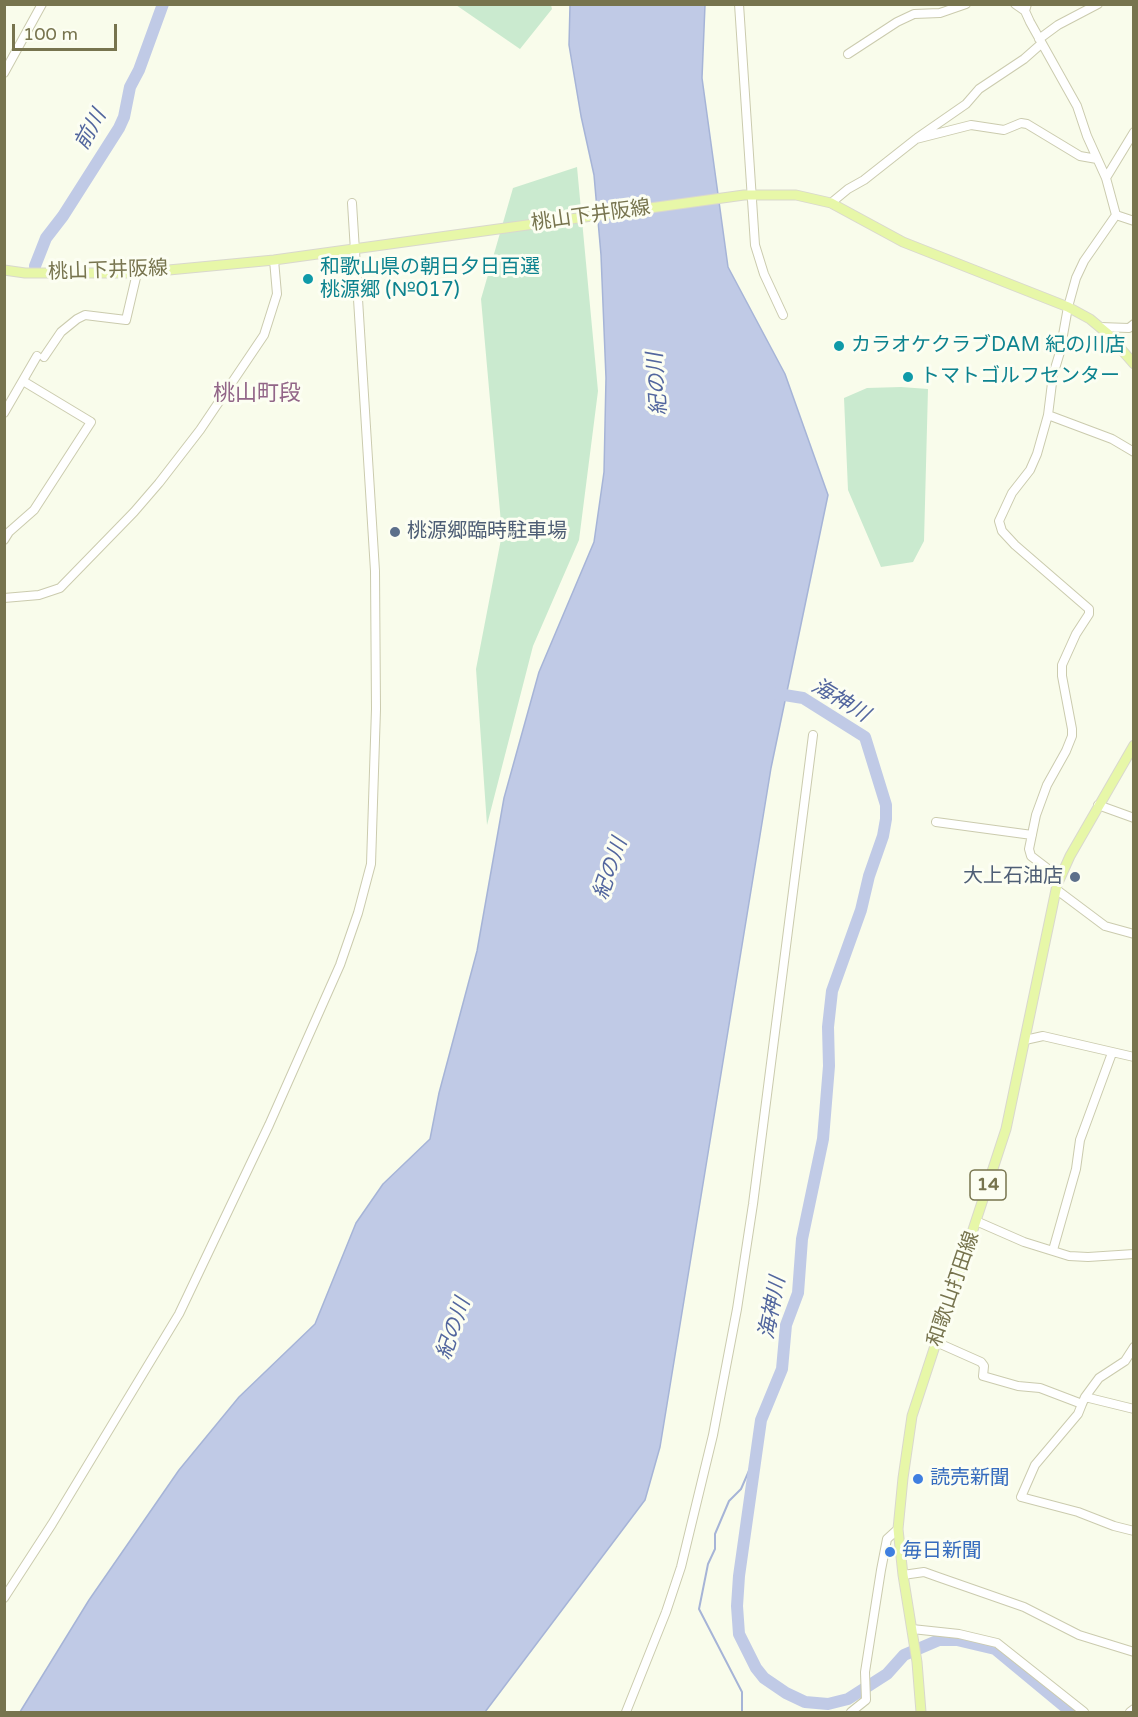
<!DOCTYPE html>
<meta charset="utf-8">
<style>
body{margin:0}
#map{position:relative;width:1138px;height:1717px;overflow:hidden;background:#f9fceb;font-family:"Varela Round",sans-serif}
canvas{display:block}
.frame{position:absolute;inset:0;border:6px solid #77744e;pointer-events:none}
.scale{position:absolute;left:12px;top:24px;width:105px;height:27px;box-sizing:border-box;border:3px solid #77744e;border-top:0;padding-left:8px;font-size:18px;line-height:21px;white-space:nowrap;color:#77744e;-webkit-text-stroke:4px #fcfef2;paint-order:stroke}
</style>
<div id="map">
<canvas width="1138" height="1717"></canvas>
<div class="frame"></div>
<div class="scale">100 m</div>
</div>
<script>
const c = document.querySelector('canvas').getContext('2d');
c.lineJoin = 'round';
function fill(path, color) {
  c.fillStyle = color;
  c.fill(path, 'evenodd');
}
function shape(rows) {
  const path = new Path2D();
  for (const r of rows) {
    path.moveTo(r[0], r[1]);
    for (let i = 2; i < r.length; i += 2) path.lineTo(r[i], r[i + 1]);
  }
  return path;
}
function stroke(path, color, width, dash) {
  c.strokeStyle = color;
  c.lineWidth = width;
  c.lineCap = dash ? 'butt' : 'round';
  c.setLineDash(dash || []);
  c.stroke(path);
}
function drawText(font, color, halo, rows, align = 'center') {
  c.font = font + ' "Varela Round","Noto Sans JP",sans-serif';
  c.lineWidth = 6;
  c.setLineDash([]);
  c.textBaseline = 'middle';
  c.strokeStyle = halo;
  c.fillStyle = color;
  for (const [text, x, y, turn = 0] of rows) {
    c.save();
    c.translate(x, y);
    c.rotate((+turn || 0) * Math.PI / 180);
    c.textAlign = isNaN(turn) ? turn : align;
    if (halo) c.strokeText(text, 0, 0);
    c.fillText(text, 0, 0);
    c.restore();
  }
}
fill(shape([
 [456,5,551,5,552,9,520,49],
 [577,167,598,391,579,540,533,646,487,825,476,669,502,534,481,299,513,188],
 [901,387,928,389,924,541,913,562,881,567,848,490,844,398,867,388]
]), '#caeacf');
const water = shape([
 [570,5,705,5,702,78,728,267,785,374,828,495,771,768,660,1447,645,1500,485,1712,20,1712,89,1600,179,1470,239,1397,315,1324,356,1223,383,1184,430,1139,439,1093,477,951,504,798,539,672,594,542,604,472,606,378,601,255,594,175,581,116,569,45,570,5]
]);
fill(water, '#c0cae6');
stroke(water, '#a6b4d7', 1.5);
stroke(shape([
 [742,1712,742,1692,699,1609,708,1564,715,1549,715,1534,729,1501,741,1489,755,1457]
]), '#a6b4d7', 2);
stroke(shape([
 [35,266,46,238,63,216,119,128,124,117,130,87,139,70,163,4],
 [772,693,803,698,865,737,886,805,886,819,883,836,869,876,861,910,832,991,828,1027,829,1066,823,1139,802,1239,798,1293,786,1325,782,1369,761,1420,739,1576,737,1606,739,1634,756,1668,764,1678,786,1693,805,1702,828,1704,848,1699,887,1674,904,1655,939,1640,957,1640,995,1649,1071,1712]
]), '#c0cae6', 12);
const minor = shape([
 [739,4,755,245,764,274,783,315],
 [1015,4,1025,11],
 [1027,4,1025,11,1030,22,1077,106,1087,136,1106,178,1116,215,1084,261,1076,278,1068,307,1060,352,1053,375,1048,415,1037,454,1030,470,1012,493,999,521,1002,531,1015,545,1089,609,1089,614,1076,634,1062,665,1062,676,1072,729,1072,736,1066,751,1047,785,1036,815,1029,849,1031,856,1048,869,1057,885],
 [1039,39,1058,25,1098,4],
 [848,54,897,22,914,14,940,13,966,4],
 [4,73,42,4],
 [917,138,966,104,979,89,1024,59,1041,44],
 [1106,178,1134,132],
 [831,203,848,189,864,180,916,139,971,125,1004,130,1021,123,1027,124,1080,156,1097,159],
 [1116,215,1134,221],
 [1100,327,1129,328,1134,324],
 [44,357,61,332,77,319,85,315,126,320,137,273],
 [4,413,37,356],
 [1048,415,1112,439,1134,452],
 [4,540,9,532,34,510,91,422,23,381],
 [4,598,39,595,60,588,134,512,159,483,200,430,264,335,277,294,274,260],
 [1098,805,1134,818],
 [936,822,1032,835],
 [1057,890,1105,926,1134,934],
 [1025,1040,1043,1036,1134,1057],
 [976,1221,1024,1242,1069,1256,1088,1257,1134,1254],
 [1053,1250,1076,1169,1080,1140,1112,1053],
 [936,1342,981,1362,984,1366,983,1376,1018,1386,1040,1388,1082,1404,1085,1397,1134,1409],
 [1085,1397,1099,1378,1125,1361,1134,1347],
 [1082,1404,1078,1414,1035,1465,1021,1497,1078,1512,1114,1526,1134,1531],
 [903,1575,924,1572,938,1577,1024,1607,1079,1635,1134,1652],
 [4,1598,52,1524,179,1314,269,1125,340,965,358,913,371,864,376,709,375,571,352,203],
 [912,1629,959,1634,997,1643,1084,1712],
 [626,1712,666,1612,681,1567,713,1435,737,1309,753,1204,813,735],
 [851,1712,866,1700,865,1672,881,1570,887,1539,898,1529],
 [1130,1712,1134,1709]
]);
const major = shape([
 [4,270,25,273,137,273,274,260,744,195,796,195,831,203,903,242,1068,307,1090,319,1108,334,1134,364],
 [921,1712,917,1662,903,1575,898,1529,903,1478,912,1416,1006,1129,1057,885,1070,856,1134,745]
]);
stroke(minor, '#cbcbae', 10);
stroke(major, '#d9d8cd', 11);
stroke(minor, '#fff', 8);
stroke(major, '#e7f7a8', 9);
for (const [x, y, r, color] of [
 [308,279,6,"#0f9aa8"],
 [839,346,6,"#0f9aa8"],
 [908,377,6,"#0f9aa8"],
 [395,532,6,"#5c6f8a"],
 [1075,877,6,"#5c6f8a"],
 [918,1479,6,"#3f7fe0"],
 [890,1552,6,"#3f7fe0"]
]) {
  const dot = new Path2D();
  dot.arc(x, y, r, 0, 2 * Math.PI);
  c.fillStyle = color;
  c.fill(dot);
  stroke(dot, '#fcfef2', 2);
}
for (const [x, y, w] of [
 [988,1185,36]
]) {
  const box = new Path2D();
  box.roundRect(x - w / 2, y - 15, w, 30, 4.5);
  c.fillStyle = '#fcfef2';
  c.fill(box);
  stroke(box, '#77744e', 1.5);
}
drawText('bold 18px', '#77744e', null, [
 ["14",988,1185]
]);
drawText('20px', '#77744e', '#fcfef2', [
 ["桃山下井阪線",591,216,-8],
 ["桃山下井阪線",108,271,-2],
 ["和歌山打田線",954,1289,-71]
]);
drawText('20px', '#0d838f', '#fcfef2', [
 ["和歌山県の朝日夕日百選",320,268],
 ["桃源郷 (№017)",320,291],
 ["カラオケクラブDAM 紀の川店",851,346],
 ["トマトゴルフセンター",920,377]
], 'left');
drawText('20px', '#4e5e75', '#fcfef2', [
 ["桃源郷臨時駐車場",407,532],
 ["大上石油店",1063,877,"right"]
], 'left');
drawText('20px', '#366cbe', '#fcfef2', [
 ["読売新聞",930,1479],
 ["毎日新聞",902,1552]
], 'left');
drawText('italic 21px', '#52669e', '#fcfef2', [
 ["前川",91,130,-61],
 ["紀の川",658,384,-94],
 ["海神川",840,701,31],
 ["紀の川",611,869,-71],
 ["海神川",773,1308,-79],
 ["紀の川",454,1329,-71]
]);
drawText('22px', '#926688', '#fcfef2', [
 ["桃山町段",257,394]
]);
</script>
